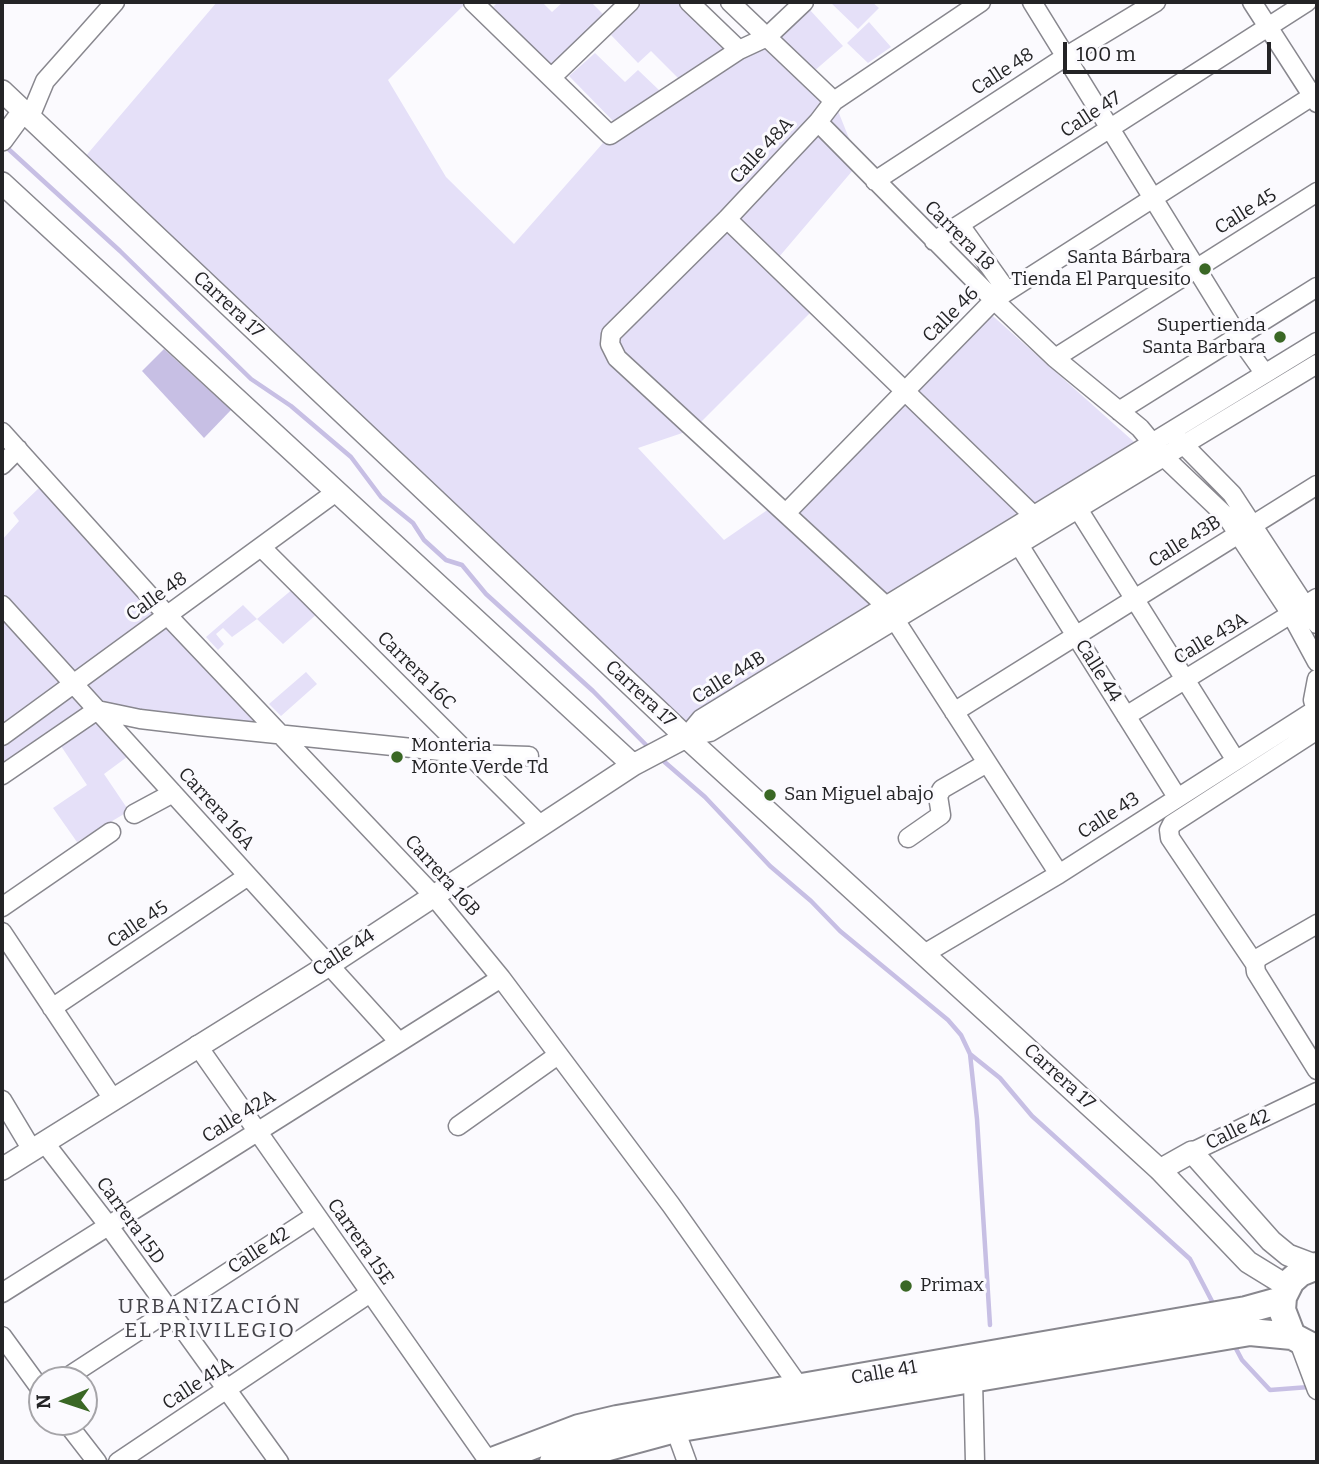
<!DOCTYPE html>
<meta charset="utf-8">
<style>
body{margin:0}
#map{position:relative;width:1319px;height:1464px;overflow:hidden;background:#fbfafe;font-family:Bitter,serif}
canvas{display:block}
.frame{position:absolute;inset:0;border:4px solid #242426;pointer-events:none}
.north{position:absolute;left:28px;top:1366px;width:70px;height:70px;box-sizing:border-box;background:#fbfafe;border:2px solid #a5a4a8;border-radius:50%;rotate:268deg;font-size:19px;font-weight:700;line-height:28px;text-align:center;color:#242426}
.north::after{content:'';display:block;margin:auto;width:24px;height:32px;background:#3a6725;clip-path:polygon(50% 0,100% 100%,50% 72%,0 100%)}
.scale{position:absolute;left:1063px;top:42px;width:208px;height:32px;box-sizing:border-box;border:4px solid #242426;border-top:0;padding-left:9px;font-size:21px;line-height:24px;white-space:nowrap;color:#242426;-webkit-text-stroke:5px #fbfafe;paint-order:stroke}
</style>
<div id="map">
<canvas width="1319" height="1464"></canvas>
<div class="frame"></div>
<div class="north">N</div>
<div class="scale">100 m</div>
</div>
<script>
const c = document.querySelector('canvas').getContext('2d');
c.lineJoin = 'round';
function fill(path, color) {
  c.fillStyle = color;
  c.fill(path, 'evenodd');
}
function shape(rows) {
  const path = new Path2D();
  for (const r of rows) {
    path.moveTo(r[0], r[1]);
    for (let i = 2; i < r.length; i += 2) path.lineTo(r[i], r[i + 1]);
  }
  return path;
}
function stroke(path, color, width, dash) {
  c.strokeStyle = color;
  c.lineWidth = width;
  c.lineCap = dash ? 'butt' : 'round';
  c.setLineDash(dash || []);
  c.stroke(path);
}
function drawText(font, color, halo, rows, align = 'center') {
  c.font = font + ' Bitter,serif';
  c.lineWidth = 6;
  c.setLineDash([]);
  c.textBaseline = 'middle';
  c.strokeStyle = halo;
  c.fillStyle = color;
  for (const [text, x, y, turn = 0] of rows) {
    c.save();
    c.translate(x, y);
    c.rotate((+turn || 0) * Math.PI / 180);
    c.textAlign = isNaN(turn) ? turn : align;
    if (halo) c.strokeText(text, 0, 0);
    c.fillText(text, 0, 0);
    c.restore();
  }
}
fill(shape([
 [217,2,467,2,388,80,446,177,514,244,610,135,767,37,834,101,859,163,773,264,817,306,694,429,638,448,724,540,776,504,802,497,985,309,1142,449,686,737,84,158],
 [498,2,542,2,552,12,563,2,591,2,604,15,554,67,491,9],
 [642,2,684,2,735,50,684,84,651,51,638,63,611,35],
 [830,2,872,2,879,8,858,29],
 [810,10,843,46,813,72,776,33,787,26,791,28],
 [869,22,891,47,868,63,847,43],
 [595,53,625,82,638,70,660,91,615,123,569,76],
 [40,487,155,613,75,673,2,594,2,540,19,521,13,513],
 [294,588,318,613,283,644,257,619,232,637,223,628,216,634,224,644,218,650,206,637,243,605,257,619],
 [2,617,65,683,2,731],
 [169,622,267,723,254,726,188,723,104,703,85,682],
 [306,672,317,684,281,716,269,704],
 [77,691,92,707,2,768,2,744],
 [96,720,127,757,104,774,129,811,77,842,53,808,87,785,61,746]
]), '#e5e0f8');
fill(shape([
 [164,349,231,410,204,438,142,371]
]), '#c7bfe4');
stroke(shape([
 [4,145,120,251,251,379,291,406,351,457,381,497,413,523,424,540,446,560,462,565,486,594,593,691,651,750],
 [660,758,705,797,770,866,811,901,840,931,948,1020,961,1035,970,1054,977,1119,990,1325],
 [970,1054,1000,1078,1032,1116,1190,1259,1215,1307],
 [1233,1343,1242,1360,1270,1390,1309,1387]
]), '#c7bfe4', 4.5);
const minor = shape([
 [473,2,610,135,739,50,767,37,804,2],
 [689,2,739,50],
 [730,2,834,101],
 [981,2,834,101,818,122,727,219,611,334,610,344,617,358,886,606,1059,874],
 [1032,2,1238,336,1265,374],
 [1252,2,1317,103],
 [552,77,630,2],
 [30,117,45,81,115,2],
 [818,122,994,300,1055,358,1140,428,1164,457,1227,517,1291,614,1317,662],
 [875,181,1065,57,1156,2],
 [727,219,1033,515],
 [960,225,1007,291],
 [934,241,1307,2],
 [1055,358,1317,192],
 [1119,411,1317,287],
 [2,432,167,615,432,894,501,978,671,1205,801,1389],
 [1176,437,1232,494,1317,624],
 [2,465,18,449],
 [1078,509,1235,759],
 [786,513,994,300,1317,93],
 [1019,545,1177,797],
 [261,547,540,825],
 [2,605,399,1042],
 [1317,679,1313,700,1317,714],
 [954,712,1317,485],
 [1126,716,1317,598],
 [2,736,336,492],
 [686,737,701,719,1317,342],
 [686,737,710,732,1317,364],
 [2,775,97,710,140,719,199,726,470,754,529,756],
 [134,814,173,793],
 [908,838,941,815,938,796,942,789,987,763],
 [2,907,111,832],
 [1317,924,1258,958,1255,964,1256,972,1317,1070],
 [2,932,113,1099],
 [924,954,1059,874,1315,710],
 [1255,964,1170,838,1169,830,1172,824,1317,730],
 [52,1008,248,876],
 [197,1045,489,1462],
 [2,1100,32,1150],
 [458,1126,558,1055],
 [44,1142,108,1225,279,1462],
 [1192,1152,1317,1092],
 [2,1293,501,978],
 [2,1336,42,1391],
 [1299,1342,1317,1390],
 [63,1380,316,1215],
 [973,1381,975,1462],
 [66,1422,97,1462],
 [675,1429,687,1462],
 [118,1462,370,1293]
]);
const tertiary = shape([
 [2,91,686,737,1160,1170,1248,1262,1287,1286],
 [2,140,24,110],
 [2,183,633,765],
 [2,1169,329,965,633,765,686,737],
 [1160,1170,1192,1152,1271,1241,1288,1255,1317,1266]
]);
const primary = shape([
 [1317,1266,1300,1273,1291,1281,1283,1297,1282,1310,1292,1336,1317,1349],
 [490,1462,579,1428,617,1419,1246,1310,1282,1300],
 [553,1462,675,1429,1250,1332,1292,1336]
]);
stroke(minor, '#88878e', 21);
stroke(tertiary, '#88878e', 24);
stroke(primary, '#88878e', 30);
stroke(minor, '#fff', 18);
stroke(tertiary, '#fff', 21);
stroke(primary, '#fff', 26);
for (const [x, y, r, color] of [
 [1205,269,7,"#3a6725"],
 [1280,337,7,"#3a6725"],
 [397,757,7,"#3a6725"],
 [770,795,7,"#3a6725"],
 [906,1286,7,"#3a6725"]
]) {
  const dot = new Path2D();
  dot.arc(x, y, r, 0, 2 * Math.PI);
  c.fillStyle = color;
  c.fill(dot);
  stroke(dot, '#fbfafe', 2.5);
}
drawText('19px', '#242426', '#fbfafe', [
 ["Calle 48",1003,72,-33],
 ["Calle 47",1091,115,-33],
 ["Calle 48A",762,151,-47],
 ["Calle 45",1246,212,-32],
 ["Carrera 18",959,236,45],
 ["Carrera 17",228,305,43],
 ["Calle 46",951,315,-45],
 ["Calle 43B",1185,542,-32],
 ["Calle 48",157,597,-36],
 ["Calle 43A",1211,639,-31],
 ["Carrera 16C",416,671,45],
 ["Calle 44",1098,671,58],
 ["Calle 44B",729,678,-32],
 ["Carrera 17",640,694,43],
 ["Carrera 16A",216,809,48],
 ["Calle 43",1109,816,-33],
 ["Carrera 16B",442,876,48],
 ["Calle 45",138,925,-34],
 ["Calle 44",344,953,-33],
 ["Carrera 17",1059,1077,42],
 ["Calle 42A",239,1117,-32],
 ["Calle 42",1238,1130,-26],
 ["Carrera 15D",130,1221,54],
 ["Carrera 15E",360,1242,55],
 ["Calle 42",259,1251,-33],
 ["Calle 41",884,1373,-10],
 ["Calle 41A",198,1384,-33]
]);
drawText('19px', '#242426', '#fbfafe', [
 ["Santa Bárbara",1191,258,"right"],
 ["Tienda El Parquesito",1191,280,"right"],
 ["Supertienda",1266,326,"right"],
 ["Santa Barbara",1266,348,"right"],
 ["Monteria",411,746],
 ["Monte Verde Td",411,768],
 ["San Miguel abajo",784,795],
 ["Primax",920,1286]
], 'left');
c.letterSpacing = '2px';
drawText('21px', '#444349', '#fbfafe', [
 ["URBANIZACIÓN",210,1307],
 ["EL PRIVILEGIO",210,1331]
]);
c.letterSpacing = '0px';
</script>
